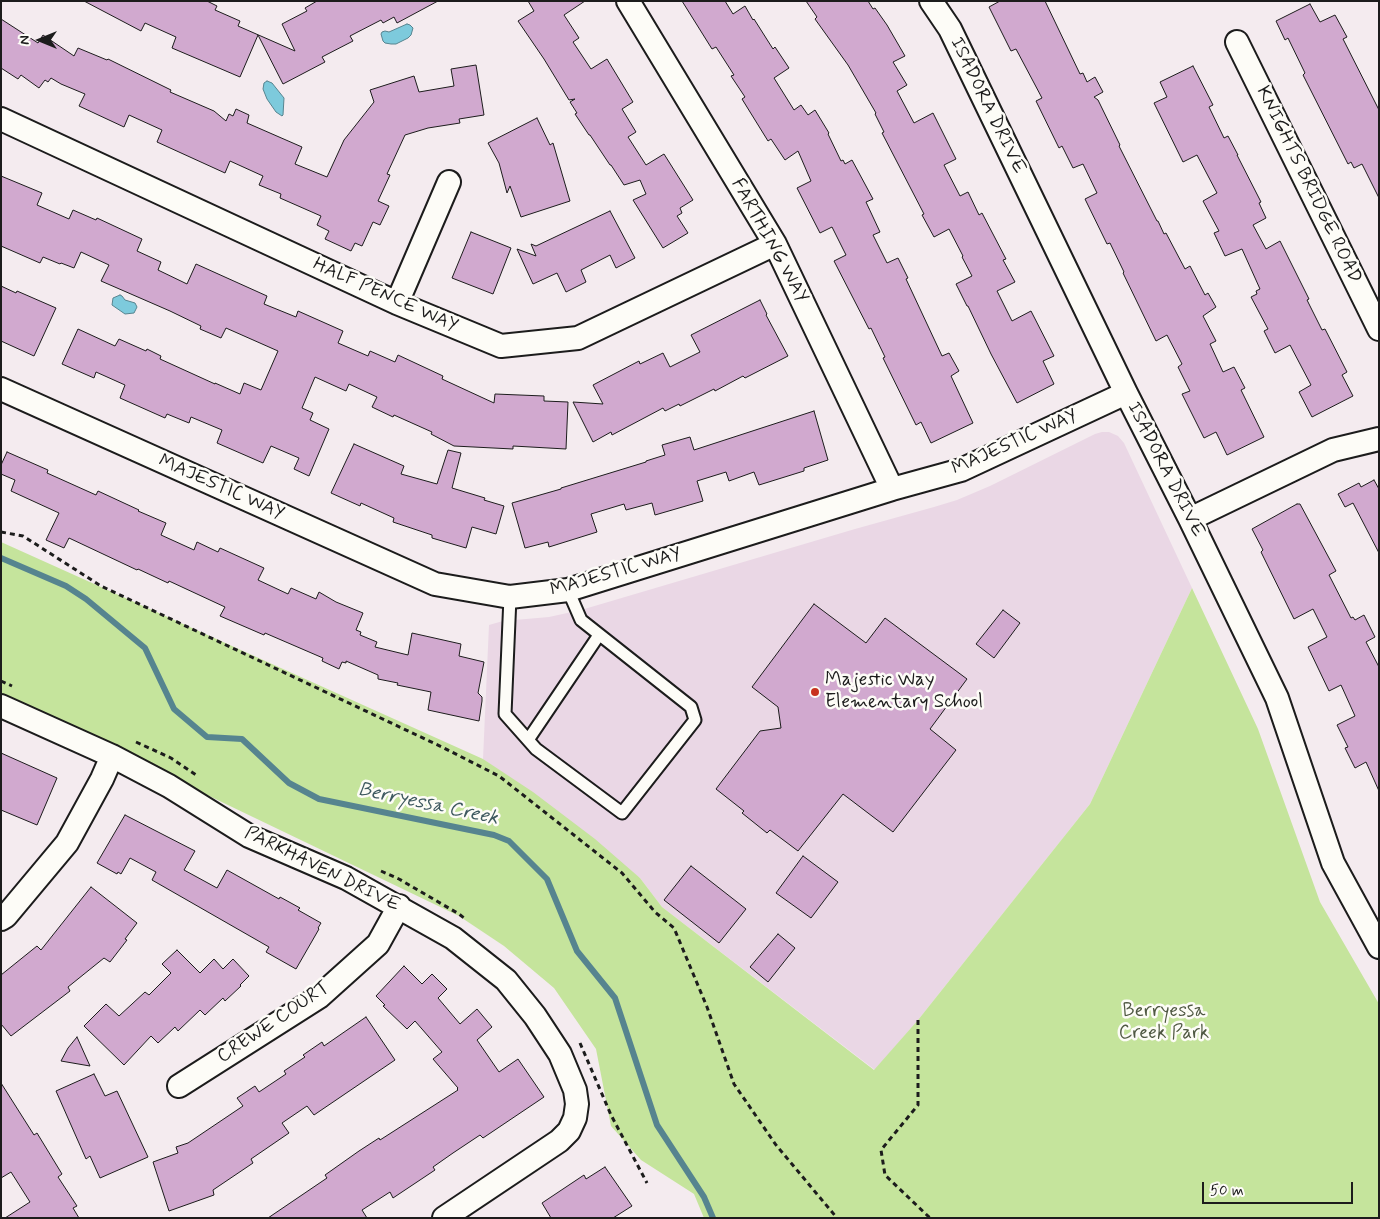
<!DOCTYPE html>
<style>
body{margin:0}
#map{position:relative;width:1380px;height:1219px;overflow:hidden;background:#f4ebef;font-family:Mynerve,sans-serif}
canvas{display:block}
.frame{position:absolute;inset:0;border:2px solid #1c1c1c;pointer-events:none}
.north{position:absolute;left:15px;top:15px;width:50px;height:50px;-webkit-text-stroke:4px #fdfcf7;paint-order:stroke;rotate:270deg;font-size:14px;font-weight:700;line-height:20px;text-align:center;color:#1c1c1c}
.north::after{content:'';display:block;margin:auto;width:18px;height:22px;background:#1c1c1c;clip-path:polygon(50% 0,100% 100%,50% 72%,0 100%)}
.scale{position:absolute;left:1202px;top:1182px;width:151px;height:22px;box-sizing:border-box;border:2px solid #1c1c1c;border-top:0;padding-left:6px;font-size:15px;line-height:18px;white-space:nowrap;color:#1c1c1c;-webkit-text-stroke:4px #fdfcf7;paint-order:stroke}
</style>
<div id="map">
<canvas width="1380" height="1219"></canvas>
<div class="frame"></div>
<div class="north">N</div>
<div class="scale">50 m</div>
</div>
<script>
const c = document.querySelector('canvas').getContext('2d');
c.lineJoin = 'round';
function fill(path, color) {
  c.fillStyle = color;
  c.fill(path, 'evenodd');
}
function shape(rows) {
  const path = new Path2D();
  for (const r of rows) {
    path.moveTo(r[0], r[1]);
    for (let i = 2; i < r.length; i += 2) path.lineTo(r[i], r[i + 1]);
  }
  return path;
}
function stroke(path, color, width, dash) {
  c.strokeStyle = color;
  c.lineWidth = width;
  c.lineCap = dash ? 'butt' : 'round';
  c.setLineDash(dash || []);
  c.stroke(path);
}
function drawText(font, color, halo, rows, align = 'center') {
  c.font = font + ' Mynerve,sans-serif';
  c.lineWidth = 5;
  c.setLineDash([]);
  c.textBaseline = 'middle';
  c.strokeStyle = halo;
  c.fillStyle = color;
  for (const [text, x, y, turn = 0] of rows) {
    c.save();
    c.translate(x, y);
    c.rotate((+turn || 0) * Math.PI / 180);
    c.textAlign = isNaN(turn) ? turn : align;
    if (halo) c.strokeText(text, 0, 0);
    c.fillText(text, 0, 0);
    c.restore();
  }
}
fill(shape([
 [1102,432,1109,432,1118,436,1124,443,1192,588,1090,804,918,1020,875,1070,662,907,640,878,483,759,489,625,503,621,549,617,581,610,855,529,934,507,957,500,990,486,1095,434]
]), '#ead7e5');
fill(shape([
 [1,542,483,759,533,792,595,839,640,878,662,907,874,1070,918,1020,1090,804,1192,588,1258,729,1320,902,1379,1004,1379,1218,704,1218,694,1194,641,1160,611,1126,596,1049,554,988,504,946,459,916,1,696]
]), '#c5e49c');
const water = shape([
 [407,24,410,25,413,28,411,35,408,38,396,44,391,44,385,43,383,41,381,34,382,32,385,31,389,32,407,24],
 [267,81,272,83,284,98,283,115,282,116,276,112,267,99,263,89,264,83,267,81],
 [120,295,122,296,125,300,135,303,137,307,134,313,125,314,112,305,113,298,120,295]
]);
fill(water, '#7dcadc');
stroke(water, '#56848f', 1);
stroke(shape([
 [1,558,66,586,86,599,145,648,174,709,207,737,242,739,289,783,319,799,494,835,509,841,547,879,577,951,615,998,657,1125,704,1197,713,1218]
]), '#56848f', 6);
const building = shape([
 [84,1,207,1,217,6,215,10,240,21,238,26,295,51,282,24,307,11,305,8,317,1,438,1,397,23,394,17,383,23,381,20,350,36,353,41,322,57,325,62,283,84,258,35,240,77,172,48,176,37,145,23,141,31,84,1],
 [528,1,585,1,564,15,579,38,573,42,591,69,607,59,633,102,622,109,636,132,628,137,646,165,664,154,693,200,680,208,682,213,677,216,688,233,663,248,633,200,646,194,640,180,624,185,611,165,610,165,590,135,589,135,575,114,577,113,570,102,575,99,569,100,544,59,518,21,534,11,528,1],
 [682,1,725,1,733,14,745,6,753,20,754,19,773,49,775,47,789,68,774,78,794,110,801,105,808,115,815,110,829,133,828,134,841,161,843,160,845,164,852,160,873,199,866,202,880,232,873,235,887,263,898,258,908,278,906,279,942,356,949,353,959,371,951,376,973,423,931,443,921,422,916,425,883,358,885,357,871,328,869,329,834,261,846,255,832,227,820,233,797,188,811,181,798,151,785,160,771,139,768,141,742,99,745,97,731,76,734,75,716,47,712,49,682,1],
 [806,1,868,1,873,9,875,8,887,25,905,56,893,62,907,85,897,91,914,123,933,113,956,159,944,165,960,196,968,192,979,215,982,213,1006,259,1003,260,1015,282,997,291,1012,321,1031,311,1054,356,1043,361,1054,384,1017,403,991,354,968,306,967,306,956,284,972,276,962,257,963,256,949,229,934,237,922,215,924,214,882,133,884,132,875,114,876,113,848,65,815,19,817,17,806,1],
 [1000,1,1045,1,1080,74,1083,73,1087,82,1095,77,1103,92,1094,97,1098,100,1120,145,1119,146,1157,221,1158,221,1164,234,1166,233,1185,269,1190,266,1205,295,1208,293,1216,307,1203,316,1216,341,1210,344,1223,372,1234,367,1245,388,1241,390,1264,437,1227,455,1216,432,1204,438,1182,394,1190,391,1178,367,1182,364,1167,335,1156,341,1123,273,1124,272,1110,243,1107,244,1085,199,1097,193,1083,164,1073,168,1062,146,1059,148,1036,101,1042,98,1016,49,1011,51,989,7,1000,1],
 [1310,4,1320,22,1335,15,1347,37,1343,39,1379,110,1379,198,1362,164,1354,168,1351,162,1348,164,1303,75,1305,73,1288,38,1285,40,1276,21,1310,4],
 [1,19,38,43,43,35,74,56,78,48,107,60,108,59,171,90,170,92,214,111,226,121,229,114,233,116,236,109,249,115,247,123,302,147,295,164,327,177,344,140,374,102,370,90,414,76,419,92,454,86,451,69,476,65,484,115,459,119,460,123,428,128,405,135,387,174,390,175,378,201,389,206,380,225,373,222,362,246,355,243,351,251,325,239,329,231,317,225,321,216,280,198,281,194,259,185,263,176,230,161,225,173,157,142,162,130,129,115,124,127,79,106,85,94,61,84,51,78,48,82,45,80,39,88,21,75,18,79,1,68,1,19],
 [1193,66,1213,105,1209,107,1224,138,1228,136,1238,155,1237,155,1261,202,1259,203,1266,218,1253,225,1266,249,1280,241,1309,299,1307,300,1322,330,1325,329,1347,372,1342,375,1353,396,1312,417,1299,392,1311,385,1290,345,1275,353,1264,331,1268,329,1251,297,1257,294,1256,291,1260,289,1242,249,1225,256,1214,233,1219,231,1203,201,1217,193,1197,155,1183,162,1154,103,1167,97,1160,82,1193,66],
 [537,118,550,145,553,143,570,201,521,217,510,186,507,193,499,163,488,143,537,118],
 [1,176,42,193,37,205,69,219,73,210,96,220,97,218,142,239,137,251,161,262,158,270,187,284,196,264,267,296,264,304,296,317,298,311,343,331,338,343,368,356,370,351,395,362,398,355,443,376,442,379,494,403,495,394,544,396,544,401,568,402,566,449,513,446,513,449,454,446,431,434,432,432,394,415,393,417,372,407,377,397,349,384,346,391,315,377,302,408,313,413,310,420,329,429,309,476,294,469,299,458,271,446,263,463,217,443,222,430,191,417,189,423,167,414,165,418,120,398,125,385,96,372,94,378,62,364,78,329,115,346,119,339,146,351,147,349,161,356,160,359,215,384,215,383,240,394,244,383,261,390,278,351,226,328,221,338,200,329,201,326,170,311,101,281,109,265,81,252,74,268,61,263,60,264,43,257,40,263,1,246,1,176],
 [610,211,635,258,616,268,610,255,581,270,586,282,566,292,557,273,533,284,517,249,536,256,531,244,536,246,610,211],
 [471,232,511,248,493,294,452,278,471,232],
 [1,286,16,293,17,291,56,308,34,356,1,341,1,286],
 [760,300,767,314,766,315,788,356,745,378,743,376,715,391,714,389,680,406,679,404,665,411,663,408,612,435,611,432,593,442,573,402,603,404,593,385,639,361,640,364,663,353,670,367,700,352,691,335,760,300],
 [814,411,828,460,804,468,804,471,759,485,754,472,729,481,726,472,697,481,703,501,655,515,652,503,626,510,624,504,591,514,597,532,549,547,548,542,525,548,512,503,561,489,561,488,646,462,646,461,665,455,662,445,690,437,694,450,814,411],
 [354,444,404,466,401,474,437,484,448,450,461,453,452,488,485,498,484,500,504,506,496,534,472,527,466,548,432,538,432,535,393,522,394,518,361,503,360,506,331,493,354,444],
 [7,452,48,470,47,473,96,495,98,491,139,510,138,511,166,523,161,535,194,550,197,542,218,552,220,548,264,568,258,580,288,594,291,588,316,599,319,592,336,602,363,613,356,630,361,632,360,635,377,642,375,647,408,655,412,633,461,644,459,656,484,662,478,693,482,697,482,701,479,721,428,710,431,692,397,685,398,683,378,679,378,675,346,661,346,663,342,662,339,669,322,661,323,658,265,633,264,635,220,616,225,607,169,581,168,583,138,569,137,570,69,538,64,548,46,540,59,513,11,491,15,480,1,474,1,465,7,452],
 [1374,480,1379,489,1379,553,1353,503,1345,507,1338,494,1359,483,1361,487,1374,480],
 [1297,504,1300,504,1336,571,1329,575,1351,618,1353,617,1355,620,1364,615,1375,637,1366,642,1379,667,1379,791,1366,762,1355,768,1345,748,1348,747,1337,725,1355,716,1341,685,1329,691,1308,647,1327,637,1313,609,1294,619,1261,552,1263,550,1252,529,1297,504],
 [814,604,866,643,885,618,967,679,930,729,956,750,893,832,843,794,798,851,770,830,767,833,742,813,744,811,716,789,760,731,781,728,778,707,752,687,814,604],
 [1003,610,1020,623,994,658,976,644,1003,610],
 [1,753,57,778,37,825,1,810,1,753],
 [125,815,195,851,184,870,217,888,227,870,279,899,280,897,300,908,298,910,321,923,318,928,319,929,296,969,266,952,269,947,152,880,156,872,130,858,121,874,118,872,117,874,97,863,125,815],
 [803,856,838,882,811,918,776,893,803,856],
 [691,866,746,909,719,943,664,900,691,866],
 [91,887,137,923,125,939,127,940,110,962,104,958,68,987,70,991,11,1036,1,1024,1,975,37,946,41,950,91,887],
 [778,934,795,948,768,982,750,967,778,934],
 [177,950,200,973,214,959,223,969,233,959,249,976,240,985,241,986,225,1001,223,998,205,1015,200,1010,178,1031,175,1027,158,1043,151,1036,124,1065,84,1026,106,1004,119,1016,145,992,149,995,171,973,162,964,177,950],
 [404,966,422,984,432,974,447,989,438,998,460,1024,477,1009,492,1027,477,1040,499,1072,518,1059,544,1097,483,1138,480,1135,453,1153,433,1167,435,1170,393,1198,390,1192,362,1210,367,1218,268,1218,327,1178,325,1175,359,1151,379,1138,380,1140,458,1090,457,1089,458,1088,433,1059,442,1052,415,1021,407,1029,383,1006,385,1005,376,996,404,966],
 [366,1017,395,1060,314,1115,307,1106,282,1123,289,1133,251,1159,253,1163,213,1190,214,1195,169,1211,153,1162,178,1153,176,1147,188,1143,243,1106,237,1098,255,1086,259,1092,286,1074,284,1071,305,1057,303,1055,322,1042,324,1046,366,1017],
 [77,1037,90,1066,61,1061,68,1048,77,1037],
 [94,1074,105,1096,117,1091,148,1157,100,1178,90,1156,86,1159,56,1091,94,1074],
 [1,1083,34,1135,37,1133,62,1174,58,1177,77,1206,73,1208,79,1218,5,1218,30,1202,11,1172,1,1178,1,1083],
 [605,1167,632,1206,613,1218,551,1218,542,1203,584,1175,586,1179,605,1167]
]);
fill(building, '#d1a9cf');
stroke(building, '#1c1c1c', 1);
const lane = shape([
 [510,597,505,714,536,749,622,813,695,720,691,707,581,620,568,590],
 [528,740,599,635]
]);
const street = shape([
 [628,1,775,244,892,489],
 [931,1,950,29,1126,393,1190,519,1277,698,1333,863,1379,947],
 [1237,42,1379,329],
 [1,119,397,303,501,346,578,338,775,244],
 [397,303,449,182],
 [1,389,435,584,510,597,568,590,892,489,961,470,1126,393],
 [1190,519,1333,450,1379,439],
 [1,706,112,756,169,786,249,836,346,878,453,938,506,980,535,1016,560,1054,575,1090,577,1104,575,1118,569,1131,559,1141,444,1218],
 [1,919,6,916,67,843,102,779,112,756],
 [179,1086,319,997,378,944,399,906]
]);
stroke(lane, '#1c1c1c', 15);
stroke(street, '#1c1c1c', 26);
stroke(shape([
 [1,532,23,536,101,586,442,747,499,776,622,873,655,912,674,928,707,1007,734,1084,776,1145,837,1218],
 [1,681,12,686],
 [136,742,171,758,196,775],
 [381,871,399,879,459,914,464,918],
 [918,1020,918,1105,881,1150,885,1175,930,1218],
 [580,1043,611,1115,647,1183]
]), '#1c1c1c', 3, [5, 4]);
stroke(lane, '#fdfcf7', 11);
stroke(street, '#fdfcf7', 22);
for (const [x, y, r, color] of [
 [815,692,5,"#c8321e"]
]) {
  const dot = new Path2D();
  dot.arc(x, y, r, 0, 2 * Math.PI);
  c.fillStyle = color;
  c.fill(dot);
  stroke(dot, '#fdfcf7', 2);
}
drawText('19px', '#1c1c1c', '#fdfcf7', [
 ["ISADORA DRIVE",987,106,64],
 ["KNIGHTS BRIDGE ROAD",1308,185,64],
 ["FARTHING WAY",769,241,61],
 ["HALF PENCE WAY",385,296,24],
 ["MAJESTIC WAY",1015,443,-24],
 ["ISADORA DRIVE",1165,470,63],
 ["MAJESTIC WAY",221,488,24],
 ["MAJESTIC WAY",616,573,-16],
 ["PARKHAVEN DRIVE",322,870,26],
 ["CREWE COURT",274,1023,-34]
]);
drawText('19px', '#1c1c1c', '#fdfcf7', [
 ["Majestic Way",825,681],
 ["Elementary School",825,703]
], 'left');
drawText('19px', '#4f5842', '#fdfcf7', [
 ["Berryessa",1164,1012],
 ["Creek Park",1164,1034]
]);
drawText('italic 20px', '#3e595f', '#fdfcf7', [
 ["Berryessa Creek",428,805,12]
]);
</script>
